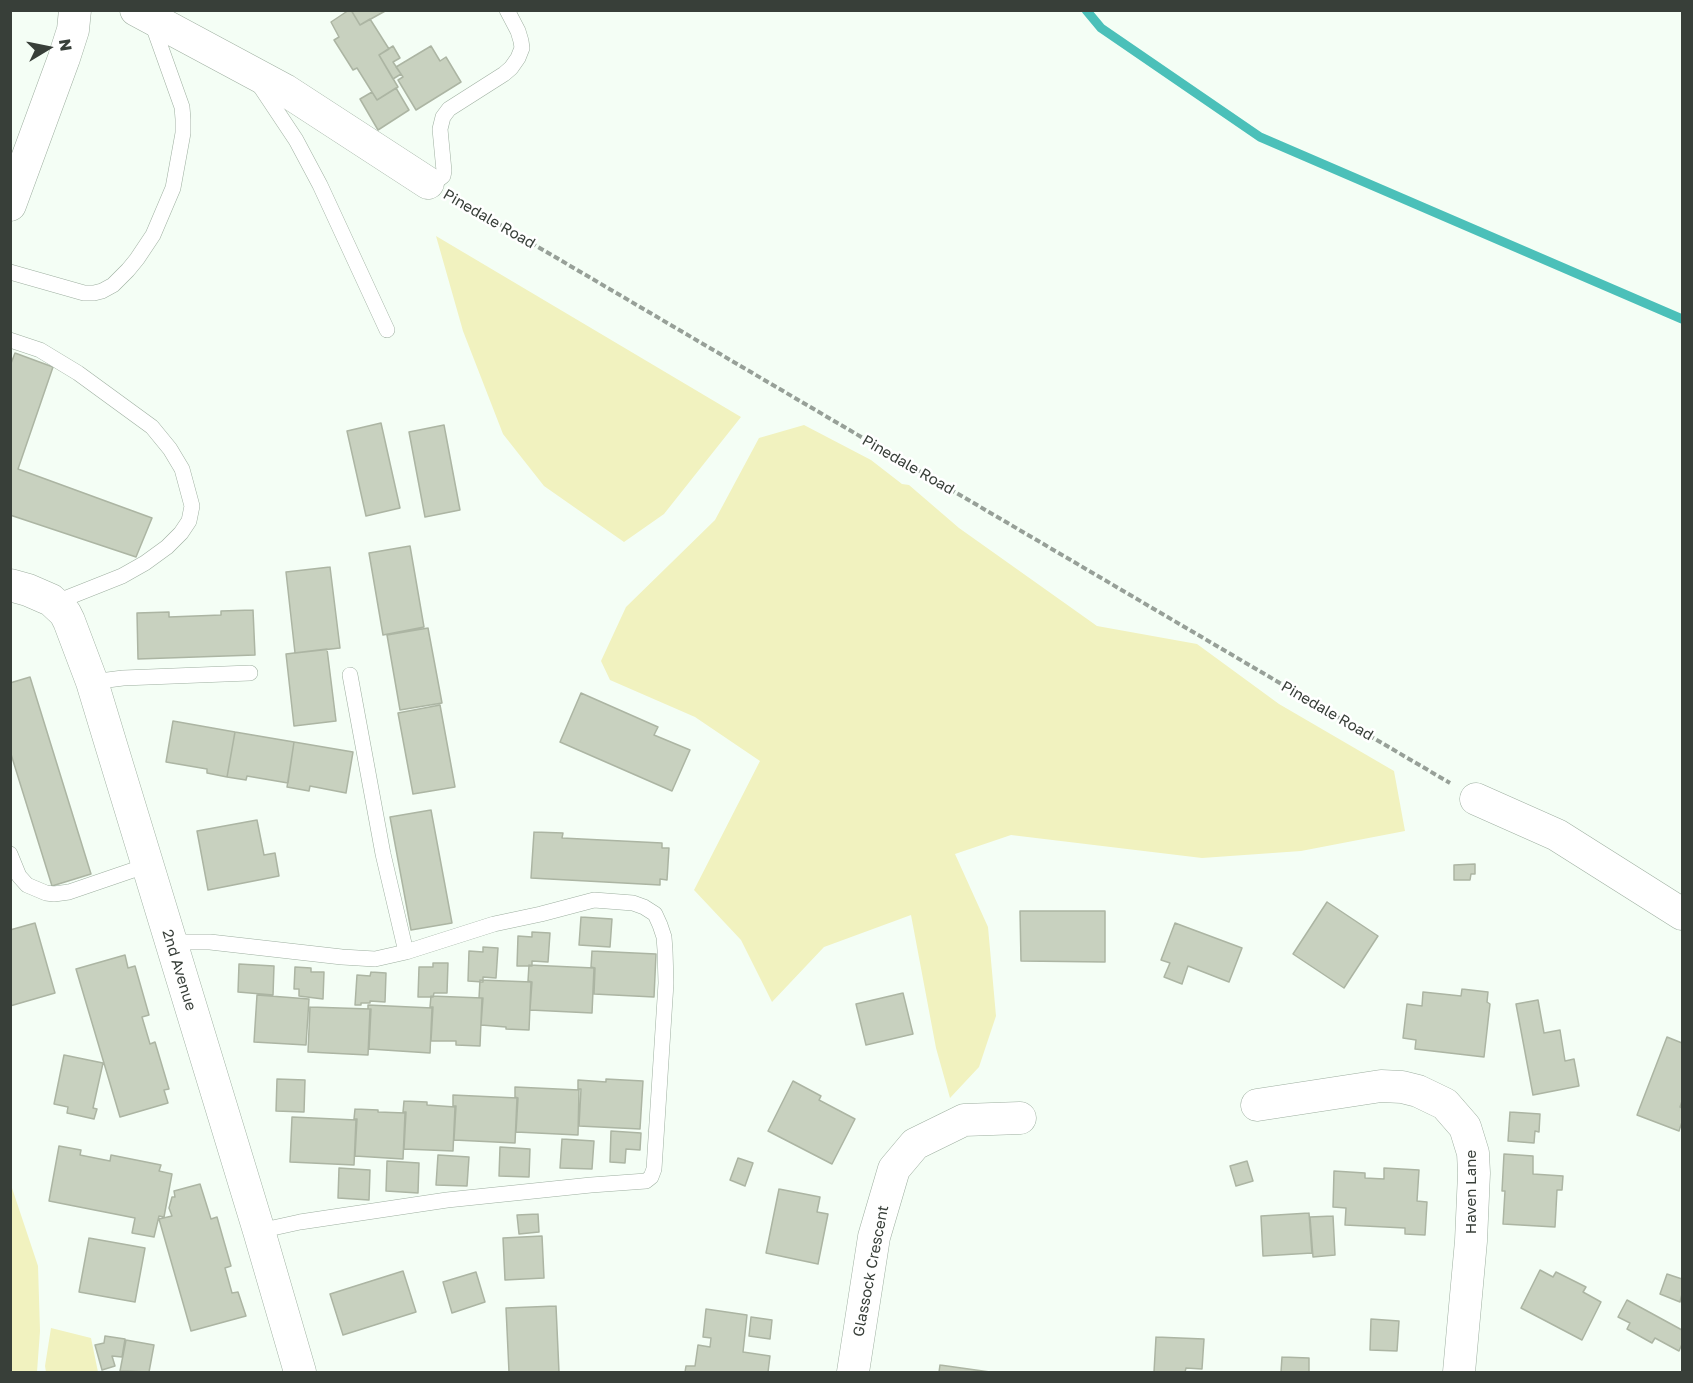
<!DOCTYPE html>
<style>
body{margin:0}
#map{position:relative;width:1693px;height:1383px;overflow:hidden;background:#f4fef5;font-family:"Golos Text",sans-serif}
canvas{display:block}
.frame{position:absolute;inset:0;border:12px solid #383f39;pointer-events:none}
.north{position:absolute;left:18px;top:18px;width:60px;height:60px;-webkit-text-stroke:4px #fff;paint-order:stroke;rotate:80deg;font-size:16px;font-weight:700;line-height:24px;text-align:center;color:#383f39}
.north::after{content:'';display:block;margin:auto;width:21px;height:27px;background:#383f39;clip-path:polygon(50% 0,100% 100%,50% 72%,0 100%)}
</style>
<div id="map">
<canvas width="1693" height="1383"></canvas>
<div class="frame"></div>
<div class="north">N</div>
</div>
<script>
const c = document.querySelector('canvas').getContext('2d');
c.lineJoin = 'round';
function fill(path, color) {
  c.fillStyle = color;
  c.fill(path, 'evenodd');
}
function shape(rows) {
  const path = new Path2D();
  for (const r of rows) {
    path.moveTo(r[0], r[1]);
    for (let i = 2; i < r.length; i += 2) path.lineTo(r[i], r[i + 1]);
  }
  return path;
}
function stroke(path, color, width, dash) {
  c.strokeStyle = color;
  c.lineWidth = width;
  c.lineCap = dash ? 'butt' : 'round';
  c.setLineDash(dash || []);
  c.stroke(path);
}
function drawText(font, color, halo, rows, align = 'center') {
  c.font = font + ' "Golos Text",sans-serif';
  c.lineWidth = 5;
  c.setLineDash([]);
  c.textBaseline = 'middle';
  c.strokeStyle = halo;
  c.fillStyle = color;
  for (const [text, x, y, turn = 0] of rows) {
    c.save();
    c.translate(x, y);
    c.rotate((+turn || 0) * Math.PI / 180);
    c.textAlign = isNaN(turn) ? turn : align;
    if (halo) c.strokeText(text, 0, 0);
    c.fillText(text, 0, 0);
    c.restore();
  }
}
fill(shape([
 [436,236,741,417,664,514,624,542,544,486,503,434,463,331],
 [804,425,871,460,902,484,909,485,959,528,1097,626,1197,644,1279,704,1394,771,1405,831,1301,851,1202,858,1011,835,955,854,988,927,996,1016,979,1067,950,1098,936,1048,911,915,824,947,772,1002,741,940,694,890,760,761,695,717,610,680,601,661,626,607,715,520,759,438],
 [10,1182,38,1266,40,1331,37,1372,11,1372],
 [51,1328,91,1338,98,1372,46,1372,45,1366]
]), '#f1f2bf');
stroke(shape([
 [1086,10,1101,28,1260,137,1682,319]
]), '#4bc0b9', 9);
const building = shape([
 [349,10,351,10,360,25,370,19,389,49,379,55,398,87,377,100,357,68,353,70,334,40,339,37,331,22,349,10],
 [351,10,387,10,360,25,351,10],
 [393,46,400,58,393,62,401,74,393,79,379,55,393,46],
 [431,46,440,61,446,57,461,82,416,110,398,80,403,77,396,67,431,46],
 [396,88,409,110,378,130,360,99,372,92,377,100,396,88],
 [15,353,53,367,18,469,152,518,136,557,10,515,10,366,15,353],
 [381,423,400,508,366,516,347,431,381,423],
 [444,425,460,510,425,517,409,432,444,425],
 [410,546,424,627,383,635,369,553,410,546],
 [330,567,340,648,295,653,286,572,330,567],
 [253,610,255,655,138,659,137,613,169,612,169,617,221,615,221,611,253,610],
 [428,628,442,703,400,710,387,635,428,628],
 [327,649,336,721,294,726,286,654,327,649],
 [30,677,91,874,52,886,10,751,10,683,30,677],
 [581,693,658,727,654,735,690,750,672,791,560,742,581,693],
 [440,705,455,787,413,794,398,713,440,705],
 [173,721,235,732,227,777,207,773,207,769,166,762,173,721],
 [235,732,294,742,288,783,247,776,246,780,227,777,235,732],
 [294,742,353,752,346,793,310,786,309,791,287,787,294,742],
 [431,810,452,923,411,930,390,817,431,810],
 [257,820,264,855,275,853,279,876,208,890,197,831,257,820],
 [534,832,563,833,562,838,662,843,662,848,669,848,667,880,660,879,660,885,531,878,534,832],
 [1475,864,1475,874,1471,874,1470,880,1454,880,1454,865,1475,864],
 [1327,902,1378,936,1344,988,1293,954,1327,902],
 [1020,911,1105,911,1105,962,1021,961,1020,911],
 [581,917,612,919,610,947,579,945,581,917],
 [35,923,55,993,10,1006,10,930,35,923],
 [1175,923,1242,948,1229,982,1188,966,1182,984,1164,977,1170,963,1161,960,1175,923],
 [532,932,550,933,548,962,532,961,532,966,517,966,518,936,532,937,532,932],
 [483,947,498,948,496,978,483,977,483,982,468,981,469,951,483,952,483,947],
 [592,951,656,954,654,997,594,994,595,968,591,967,592,951],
 [125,955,128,968,135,966,149,1015,142,1017,150,1044,155,1042,169,1089,164,1090,168,1103,120,1117,76,969,125,955],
 [433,963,448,963,447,993,434,993,433,997,418,997,419,967,433,967,433,963],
 [239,964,274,966,273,995,238,992,239,964],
 [529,965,594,968,592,1013,530,1010,532,982,528,981,529,965],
 [295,967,311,968,311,972,324,972,323,999,299,996,299,989,294,989,295,967],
 [371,972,386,973,385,1002,370,1001,370,1003,361,1003,361,1005,355,1005,357,975,370,976,371,972],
 [480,980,531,982,529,1030,506,1029,506,1027,481,1025,483,998,479,998,480,980],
 [1462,989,1488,992,1487,1002,1490,1004,1484,1057,1415,1049,1416,1040,1403,1038,1407,1004,1422,1006,1423,992,1461,996,1462,989],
 [903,993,913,1034,866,1045,856,1004,903,993],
 [257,995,309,999,306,1045,254,1042,257,995],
 [431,996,482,998,480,1046,456,1045,456,1041,431,1041,433,1007,430,1007,431,996],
 [1538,1000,1544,1033,1560,1030,1565,1061,1574,1059,1579,1086,1533,1095,1516,1004,1538,1000],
 [368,1005,432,1008,430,1053,369,1049,371,1009,368,1009,368,1005],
 [310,1007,370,1009,368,1055,308,1052,310,1007],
 [1667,1037,1682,1043,1682,1101,1680,1107,1682,1108,1682,1122,1679,1131,1637,1115,1667,1037],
 [64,1055,103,1063,93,1108,97,1109,94,1119,67,1113,68,1107,54,1104,64,1055],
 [277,1079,305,1080,304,1112,276,1111,277,1079],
 [606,1079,643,1081,640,1129,579,1126,581,1089,578,1089,578,1080,606,1082,606,1079],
 [793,1081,821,1096,819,1100,855,1119,832,1164,768,1131,793,1081],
 [515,1087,579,1090,578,1135,516,1132,518,1098,515,1097,515,1087],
 [453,1095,517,1098,515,1143,454,1140,456,1106,453,1106,453,1095],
 [404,1101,427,1102,427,1105,455,1107,453,1151,404,1149,406,1112,403,1112,404,1101],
 [355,1109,378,1110,378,1112,405,1113,403,1159,355,1156,357,1119,354,1119,355,1109],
 [1510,1112,1540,1114,1539,1132,1535,1131,1534,1143,1508,1141,1510,1112],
 [292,1117,356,1120,354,1165,290,1162,292,1117],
 [611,1131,641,1133,640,1150,626,1149,625,1163,610,1162,611,1131],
 [562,1139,594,1141,592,1169,560,1168,562,1139],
 [59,1146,81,1150,80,1155,110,1161,111,1155,161,1165,159,1171,172,1174,164,1217,159,1216,154,1237,132,1233,135,1218,49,1201,59,1146],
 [500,1147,530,1149,529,1177,499,1176,500,1147],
 [1504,1154,1533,1156,1533,1174,1563,1176,1562,1190,1557,1190,1555,1227,1503,1224,1505,1191,1502,1191,1504,1154],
 [438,1155,469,1157,467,1186,436,1185,438,1155],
 [738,1158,753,1163,745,1186,730,1180,738,1158],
 [387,1161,419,1163,418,1193,386,1191,387,1161],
 [1247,1161,1253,1181,1236,1186,1230,1166,1247,1161],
 [339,1168,370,1170,369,1200,338,1198,339,1168],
 [1384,1168,1419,1170,1417,1201,1427,1202,1425,1235,1405,1234,1405,1228,1345,1225,1346,1208,1333,1207,1334,1171,1365,1173,1365,1178,1384,1179,1384,1168],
 [200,1184,211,1219,217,1217,231,1266,225,1268,232,1293,238,1292,246,1316,191,1331,159,1219,172,1216,169,1208,172,1197,175,1197,174,1191,200,1184],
 [779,1189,820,1197,817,1212,828,1214,818,1264,766,1253,779,1189],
 [1309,1213,1312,1253,1263,1256,1261,1216,1309,1213],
 [538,1214,539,1232,519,1234,517,1215,538,1214],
 [1333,1216,1335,1255,1313,1257,1310,1217,1333,1216],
 [542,1236,544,1278,505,1280,503,1238,542,1236],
 [89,1238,145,1248,135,1302,79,1292,89,1238],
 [1540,1270,1553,1277,1556,1272,1586,1287,1583,1292,1601,1302,1582,1340,1521,1308,1540,1270],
 [403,1271,416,1312,343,1335,330,1294,403,1271],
 [476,1272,485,1302,452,1313,443,1282,476,1272],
 [1667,1274,1682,1279,1682,1294,1680,1302,1660,1294,1667,1274],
 [1627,1300,1682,1330,1682,1344,1679,1351,1655,1338,1652,1343,1627,1329,1630,1323,1618,1317,1627,1300],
 [556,1306,559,1372,509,1372,506,1308,556,1306],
 [706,1309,747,1315,743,1352,770,1356,768,1372,685,1372,686,1366,695,1366,698,1345,710,1347,711,1338,703,1337,706,1309],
 [751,1317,772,1320,770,1339,749,1336,751,1317],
 [1371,1319,1399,1321,1397,1351,1370,1350,1371,1319],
 [105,1336,125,1339,122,1357,112,1356,115,1366,102,1370,95,1345,104,1343,105,1336],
 [1156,1337,1204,1339,1202,1369,1186,1368,1185,1372,1154,1372,1156,1337],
 [126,1340,154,1345,149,1372,120,1371,126,1340],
 [1282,1357,1309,1358,1309,1372,1281,1372,1282,1357],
 [940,1365,990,1372,939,1372,940,1365]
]);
fill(building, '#c8d1bf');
stroke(building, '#acb5a3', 1.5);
const service = shape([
 [258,83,296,140,320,185,387,330],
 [428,183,435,182,443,176,444,171,440,129,443,117,449,109,504,74,511,68,518,58,522,48,521,41,518,31,507,10],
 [10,272,84,293,94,293,102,291,113,285,128,270,137,259,153,235,173,188,183,133,183,119,182,107,151,20],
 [10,340,40,350,78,373,152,427,170,449,182,469,192,506,189,521,181,533,167,547,145,563,122,576,54,603],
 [350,675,383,854,406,952],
 [92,682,123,678,250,673],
 [10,854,19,876,27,885,46,893,54,894,69,892,148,865],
 [170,942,210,942,342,957,375,959,406,952,494,924,541,914,594,900,633,903,644,907,655,914,660,925,664,937,665,950,666,983,654,1169,651,1177,646,1181,591,1185,447,1200,300,1222,259,1231]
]);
const minor = shape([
 [136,10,285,90,428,183],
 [10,205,64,58,73,30,75,10],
 [10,585,28,590,51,600,65,613,69,621,92,682,112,748,259,1231,300,1372],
 [1476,799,1557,835,1682,914],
 [1257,1105,1381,1086,1402,1087,1418,1091,1445,1104,1465,1127,1473,1153,1474,1173,1471,1241,1459,1372],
 [853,1372,874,1237,894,1169,915,1144,964,1120,1020,1118]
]);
stroke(service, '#9eafa0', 16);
stroke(minor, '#9eafa0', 33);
stroke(shape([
 [453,197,1450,783]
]), '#97a098', 4, [6, 3]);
stroke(service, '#fff', 15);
stroke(minor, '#fff', 32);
drawText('15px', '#383f39', '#fff', [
 ["Pinedale Road",489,219,30],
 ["Pinedale Road",908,465,30],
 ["Pinedale Road",1327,711,30],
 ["2nd Avenue",179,970,73],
 ["Haven Lane",1471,1192,-90],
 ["Glassock Crescent",871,1271,-79]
]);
</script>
